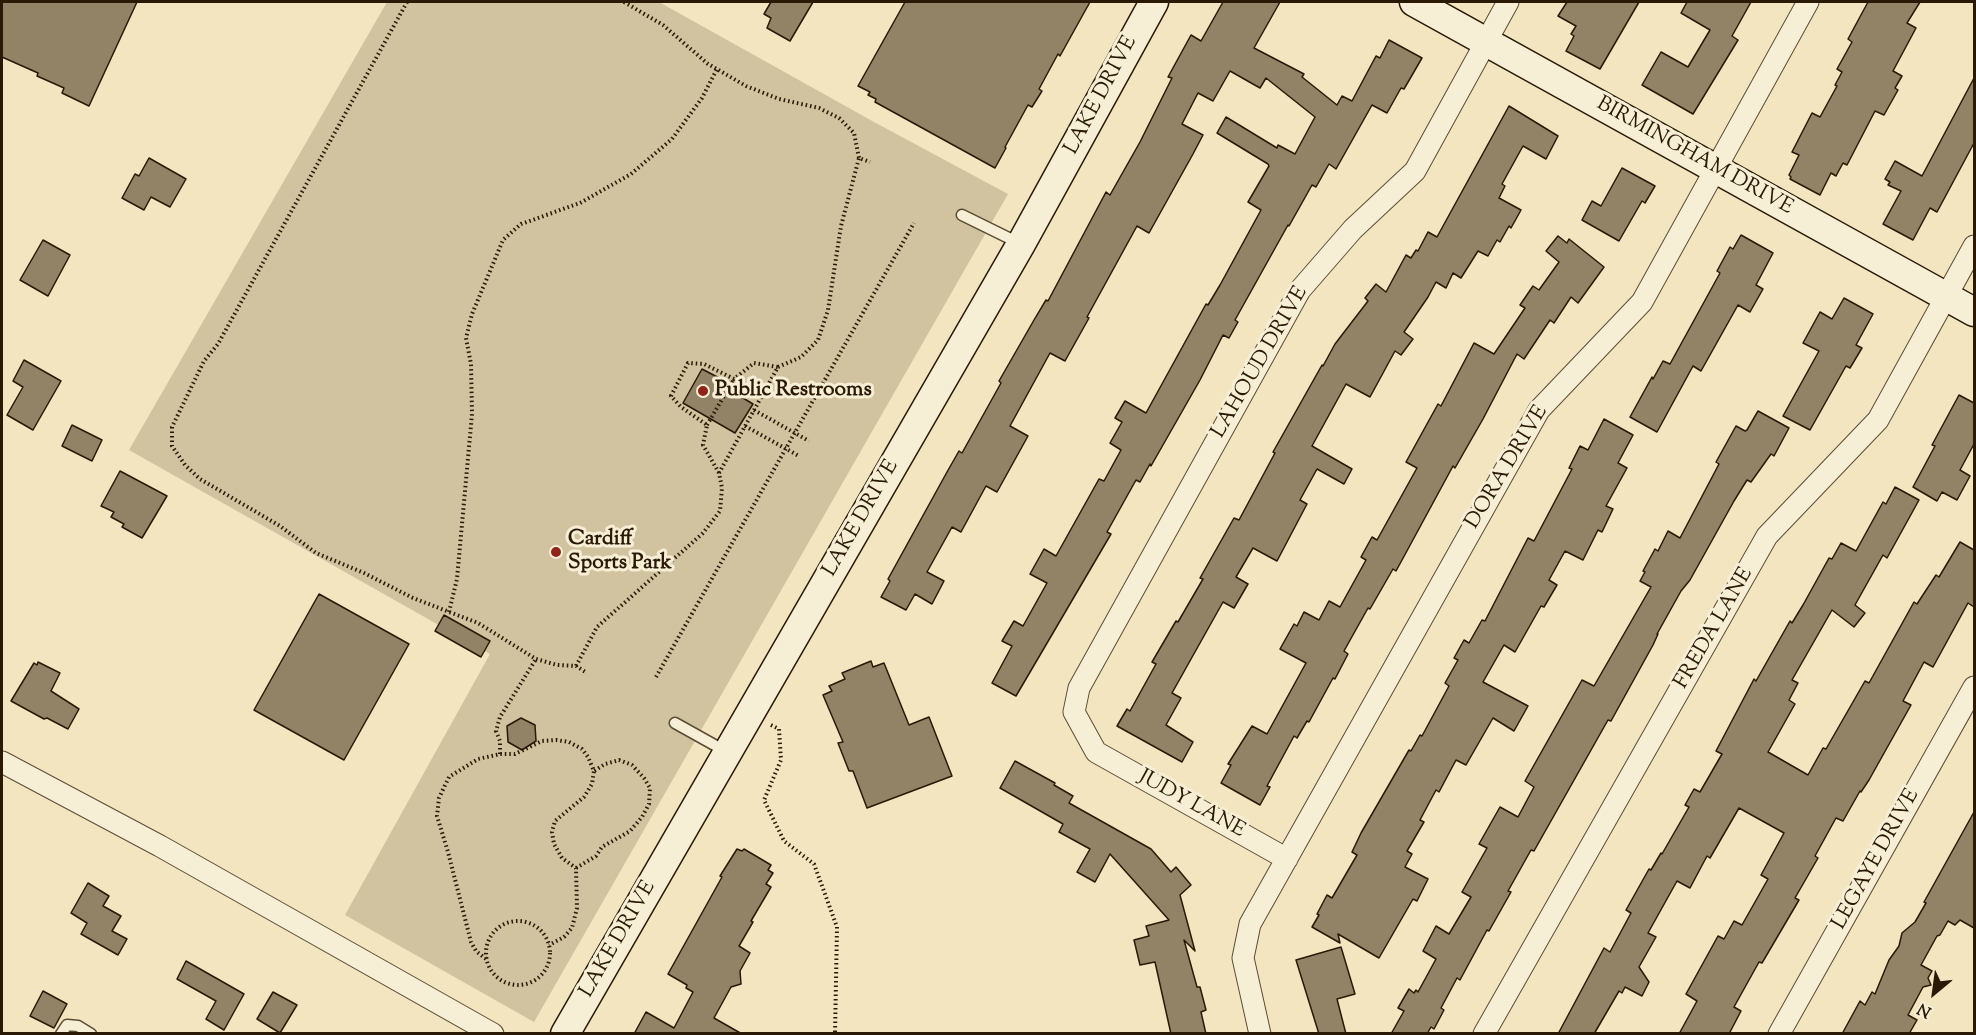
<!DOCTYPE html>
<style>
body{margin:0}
#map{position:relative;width:1976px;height:1035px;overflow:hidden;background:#f3e5c0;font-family:"Sorts Mill Goudy",serif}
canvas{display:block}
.frame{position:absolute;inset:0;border:3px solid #291905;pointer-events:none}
.north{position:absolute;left:1904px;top:963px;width:60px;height:60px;-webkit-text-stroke:4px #f7eed6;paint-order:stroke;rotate:209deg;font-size:16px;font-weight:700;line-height:24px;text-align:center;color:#291905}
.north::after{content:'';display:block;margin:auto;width:21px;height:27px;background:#291905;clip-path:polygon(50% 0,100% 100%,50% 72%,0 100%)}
</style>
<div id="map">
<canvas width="1976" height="1035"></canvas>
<div class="frame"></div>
<div class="north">N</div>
</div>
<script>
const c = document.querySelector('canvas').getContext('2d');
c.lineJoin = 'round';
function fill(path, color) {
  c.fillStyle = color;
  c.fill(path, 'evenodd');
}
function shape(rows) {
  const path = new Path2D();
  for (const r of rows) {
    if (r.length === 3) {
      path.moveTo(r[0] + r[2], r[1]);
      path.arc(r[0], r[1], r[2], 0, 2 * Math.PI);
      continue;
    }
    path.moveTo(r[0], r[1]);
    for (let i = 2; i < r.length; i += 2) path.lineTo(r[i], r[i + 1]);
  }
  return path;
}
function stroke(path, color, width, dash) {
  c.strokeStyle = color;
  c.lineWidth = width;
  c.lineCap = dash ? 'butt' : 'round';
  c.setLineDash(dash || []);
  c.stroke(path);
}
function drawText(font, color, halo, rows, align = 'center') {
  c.font = font + ' "Sorts Mill Goudy",serif';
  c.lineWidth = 6;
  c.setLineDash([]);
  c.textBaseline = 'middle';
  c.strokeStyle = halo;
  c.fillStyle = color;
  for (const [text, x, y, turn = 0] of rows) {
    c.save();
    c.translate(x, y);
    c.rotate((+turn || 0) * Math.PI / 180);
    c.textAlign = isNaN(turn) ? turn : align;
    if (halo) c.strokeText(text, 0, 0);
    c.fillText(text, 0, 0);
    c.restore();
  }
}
fill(shape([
 [387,2,659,2,874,122,1008,194,534,1022,345,915,490,654,129,450]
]), '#d1c2a0');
const building = shape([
 [2,2,137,2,89,106,62,93,64,88,37,76,38,73,2,57,2,2],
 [771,2,813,2,790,41,767,28,771,18,764,14,771,2],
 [905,2,1090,2,1060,56,1058,54,1039,89,1042,91,1032,107,1028,105,1005,147,1006,148,995,168,875,102,876,99,868,95,870,92,858,86,905,2],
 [1223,2,1280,2,1254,48,1304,74,1302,77,1337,105,1342,96,1352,101,1376,56,1380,58,1389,40,1422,58,1404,89,1401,88,1387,113,1372,105,1336,169,1329,164,1316,187,1312,185,1289,226,1288,225,1235,320,1238,322,1229,338,1223,335,1200,380,1151,466,1150,464,1140,482,1136,480,1107,532,1111,534,1016,696,992,683,1012,646,1002,641,1014,621,1023,626,1047,583,1030,574,1044,549,1056,556,1099,479,1104,481,1121,450,1110,443,1122,422,1115,418,1125,401,1146,413,1206,304,1208,305,1220,285,1261,210,1248,202,1269,166,1268,164,1217,133,1226,117,1277,148,1278,145,1295,154,1315,117,1266,78,1260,88,1230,71,1213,101,1198,93,1182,124,1203,135,1193,154,1149,233,1137,226,1087,317,1089,318,1065,361,1050,353,1010,426,1028,436,997,492,986,486,961,532,952,527,927,572,944,581,932,604,915,594,906,610,881,597,890,581,888,579,947,472,959,451,962,453,1001,383,999,381,1034,320,1046,300,1048,301,1106,192,1110,195,1140,142,1172,78,1168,77,1191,35,1201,41,1223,2],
 [1567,2,1639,2,1600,69,1566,51,1574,36,1571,34,1576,26,1558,16,1567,2],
 [1687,2,1751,2,1732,36,1738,40,1693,114,1642,85,1661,52,1688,67,1710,30,1681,13,1687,2],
 [1868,2,1920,2,1907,23,1916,28,1893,71,1902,76,1895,88,1898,90,1884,115,1875,111,1847,165,1843,163,1836,176,1831,173,1820,195,1790,179,1791,177,1789,175,1799,155,1792,152,1812,113,1820,117,1837,86,1835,85,1842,72,1837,69,1852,42,1848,39,1868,2],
 [1974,78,1974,143,1937,212,1930,208,1913,240,1883,224,1901,191,1888,185,1890,182,1885,179,1895,161,1922,176,1974,78],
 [1509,106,1558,136,1546,159,1523,146,1502,184,1505,186,1499,198,1521,210,1511,228,1509,226,1500,242,1497,240,1488,256,1478,251,1461,278,1453,273,1446,288,1436,282,1428,297,1404,332,1413,339,1401,355,1395,351,1370,397,1346,384,1312,446,1352,469,1344,484,1317,469,1300,500,1307,504,1277,561,1253,548,1236,577,1248,584,1234,608,1223,602,1172,693,1181,698,1166,725,1193,742,1182,762,1117,726,1127,709,1130,711,1156,664,1152,662,1176,621,1178,622,1203,579,1200,578,1234,518,1239,520,1275,453,1273,452,1322,365,1323,366,1335,344,1368,301,1365,298,1376,284,1386,292,1406,255,1411,258,1416,250,1418,251,1428,232,1437,237,1509,106],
 [149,158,186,179,170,207,151,197,144,210,122,198,135,174,139,176,149,158],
 [1622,168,1655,186,1645,203,1642,201,1619,241,1582,220,1592,201,1601,206,1622,168],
 [1741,235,1773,253,1756,285,1763,289,1750,312,1738,305,1701,371,1693,366,1657,432,1630,417,1652,377,1653,379,1663,361,1670,364,1720,273,1717,271,1730,247,1733,249,1741,235],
 [1558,236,1567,243,1569,239,1604,267,1578,303,1571,297,1554,323,1550,320,1524,359,1517,354,1483,419,1455,468,1453,466,1408,549,1396,571,1393,569,1370,609,1368,608,1344,651,1348,654,1335,679,1333,678,1309,722,1307,721,1297,738,1294,736,1267,786,1270,787,1260,805,1221,783,1231,765,1228,764,1252,726,1267,734,1306,663,1280,649,1294,624,1297,626,1304,612,1319,620,1329,601,1340,607,1366,560,1361,557,1372,537,1377,540,1417,468,1406,462,1438,404,1441,406,1474,343,1494,354,1525,308,1520,305,1533,286,1539,290,1559,262,1546,251,1558,236],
 [43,240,70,255,48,296,20,280,43,240],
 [1844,298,1873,314,1856,345,1862,348,1850,368,1846,366,1810,430,1783,416,1819,351,1803,343,1820,312,1832,319,1844,298],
 [24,360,61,381,33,430,7,415,23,387,13,381,24,360],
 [702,369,725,381,723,386,753,404,735,433,683,403,702,369],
 [1959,395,1974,403,1974,444,1960,470,1970,476,1957,500,1942,492,1937,501,1913,487,1935,446,1932,445,1959,395],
 [1758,411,1789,428,1774,456,1771,454,1751,482,1747,480,1734,501,1690,580,1681,591,1657,634,1658,634,1653,645,1611,721,1608,720,1534,851,1531,850,1508,891,1511,892,1489,931,1487,930,1460,980,1457,978,1441,1008,1444,1010,1434,1029,1431,1027,1427,1034,1391,1034,1404,1011,1398,1008,1409,989,1414,993,1416,990,1418,992,1436,959,1423,951,1436,926,1449,934,1471,897,1462,892,1487,848,1479,844,1500,807,1518,817,1534,787,1525,781,1582,680,1594,686,1651,587,1640,581,1645,572,1643,571,1655,549,1658,551,1668,531,1680,538,1719,464,1716,462,1736,426,1745,431,1747,430,1758,411],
 [1604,419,1633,435,1618,463,1627,468,1606,506,1613,509,1602,532,1598,530,1583,560,1565,551,1549,580,1557,585,1544,607,1541,606,1515,652,1504,645,1483,682,1528,706,1514,731,1493,718,1466,765,1456,760,1439,792,1436,790,1420,820,1424,822,1407,851,1412,854,1405,867,1428,879,1417,901,1413,899,1379,958,1338,934,1340,943,1312,927,1319,915,1317,914,1327,895,1332,898,1357,855,1352,852,1361,833,1409,750,1411,751,1420,735,1422,736,1449,686,1445,683,1458,660,1454,658,1464,640,1469,643,1482,620,1485,621,1528,538,1534,541,1572,469,1569,468,1580,446,1588,450,1604,419],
 [72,425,102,440,92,461,62,446,72,425],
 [120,471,167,496,142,538,122,527,124,524,111,517,114,512,101,506,120,471],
 [1895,487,1919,500,1887,558,1883,555,1855,605,1865,613,1854,627,1832,610,1792,680,1798,683,1789,700,1795,704,1768,752,1808,775,1823,748,1826,749,1865,681,1869,683,1914,602,1917,604,1936,575,1939,577,1960,542,1974,550,1974,607,1968,603,1933,667,1924,662,1903,701,1911,705,1869,780,1861,792,1860,791,1843,821,1836,818,1815,856,1818,858,1795,898,1799,900,1762,963,1759,962,1734,1007,1741,1011,1729,1034,1679,1034,1697,1001,1686,994,1718,936,1724,939,1734,921,1742,925,1768,879,1761,875,1784,833,1739,808,1710,858,1707,856,1690,888,1677,881,1648,933,1656,937,1639,967,1649,982,1642,996,1625,987,1622,993,1619,991,1594,1034,1558,1034,1604,948,1610,952,1631,913,1626,910,1649,869,1651,870,1661,853,1662,854,1689,807,1685,805,1694,789,1700,792,1722,754,1716,751,1754,679,1756,681,1790,621,1792,623,1803,605,1829,558,1832,559,1841,543,1856,551,1883,502,1886,504,1895,487],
 [319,594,409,644,344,760,254,710,319,594],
 [444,615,490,641,481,657,435,631,444,615],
 [871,661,873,667,884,663,909,725,929,717,952,776,867,808,853,771,849,771,838,743,843,742,823,695,832,691,829,686,845,679,842,673,871,661],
 [38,662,60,673,51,691,79,709,68,729,47,718,44,719,11,701,34,663,37,665,38,662],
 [521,718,535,725,536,741,522,750,508,742,507,726,521,718],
 [1015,761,1055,783,1054,785,1073,796,1069,803,1151,849,1171,872,1176,867,1191,885,1180,895,1195,951,1184,940,1197,987,1200,987,1206,1010,1201,1012,1206,1034,1171,1034,1155,962,1140,965,1134,940,1149,936,1146,926,1169,920,1110,854,1095,882,1077,872,1090,849,1059,832,1063,824,1000,788,1015,761],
 [1974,812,1974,928,1960,920,1955,925,1948,921,1940,935,1937,936,1921,965,1932,971,1928,978,1931,985,1923,987,1908,1015,1917,1020,1909,1034,1842,1034,1860,1001,1865,1005,1872,992,1875,994,1889,960,1899,946,1902,933,1915,922,1926,903,1924,902,1974,812],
 [737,849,742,851,744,849,771,865,768,870,773,873,766,884,771,887,751,921,753,922,739,946,750,953,740,971,741,984,731,987,714,1018,742,1034,634,1034,646,1012,674,1028,693,992,686,988,687,985,668,974,722,877,720,876,737,849],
 [88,883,109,896,103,906,121,916,112,931,127,939,118,955,81,934,87,923,71,913,88,883],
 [1341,947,1355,994,1337,999,1346,1034,1319,1034,1296,960,1341,947],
 [186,961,244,994,224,1030,206,1019,216,1001,177,979,186,961],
 [43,991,67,1004,54,1028,30,1016,43,991],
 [273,992,297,1005,280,1033,257,1019,273,992]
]);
fill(building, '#928366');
stroke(building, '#291905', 1.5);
const lane = shape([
 [962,215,1021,244],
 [675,723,727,752],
 [61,1034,67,1025,78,1026,91,1034]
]);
const street = shape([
 [2,762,160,846,493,1034],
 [1287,859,1096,752,1074,712,1079,688,1300,290,1353,229,1415,171,1508,2],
 [1260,1034,1243,958,1250,924,1539,410,1642,302,1808,2],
 [1484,1034,1767,536,1878,420,1974,246],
 [1779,1034,1974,687]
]);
const secondary = shape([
 [1414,2,1974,312],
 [565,1034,1021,244,1154,2]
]);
stroke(lane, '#5c4c34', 13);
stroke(street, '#5c4c34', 23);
stroke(secondary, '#291905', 31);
stroke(shape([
 [407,2,218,344,204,361,172,427,172,446,185,465,200,479,280,526,316,553,364,573,413,598,478,623,536,659,557,665,576,666,587,673],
 [624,2,663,25,708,64,746,86,779,99,819,108,839,118,854,133,859,158],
 [754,410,809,441],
 [707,425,734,379],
 [745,426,799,456],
 [719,473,703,445,707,425,681,407,671,396,688,363,704,364,734,379,754,363,778,367],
 [449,612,457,579,472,414,471,364,466,338,472,314,503,240,521,224,580,203,631,174,672,139,702,98,717,69],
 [576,666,597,627,703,533,720,511,722,488,719,473,778,367,801,357,818,340,828,310,841,226,859,158,870,162],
 [656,677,914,223],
 [771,725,779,729,781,760,764,800,784,841,814,864,837,927,835,1034],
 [500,754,500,741,496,731,500,717,536,659],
 [576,868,596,856,602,847,630,831,642,817,649,804,650,788,644,778,632,765,619,760,605,764,594,771],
 [518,953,32],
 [486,959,476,951,471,942,448,852,437,816,439,798,449,777,478,759,500,754,515,754,542,741,556,740,569,742,582,749,588,757,594,771,592,784,584,797,555,821,552,832,554,844,562,858,576,868,577,908,572,928,564,937,549,945]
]), '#291905', 4, [1.5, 3]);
stroke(lane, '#f7eed6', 10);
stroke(street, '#f7eed6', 21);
stroke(secondary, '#f7eed6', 28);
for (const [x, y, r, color] of [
 [703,391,6,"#8f2418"],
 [556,552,6,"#8f2418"]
]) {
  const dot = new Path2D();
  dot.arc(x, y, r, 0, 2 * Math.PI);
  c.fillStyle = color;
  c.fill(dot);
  stroke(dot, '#f7eed6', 2);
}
drawText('21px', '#291905', '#f7eed6', [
 ["LAKE DRIVE",1102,96,-62],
 ["BIRMINGHAM DRIVE",1694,157,29],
 ["LAHOUD DRIVE",1261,363,-60],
 ["DORA DRIVE",1508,468,-59],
 ["LAKE DRIVE",862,519,-60],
 ["FREDA LANE",1715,629,-60],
 ["JUDY LANE",1191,805,29],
 ["LEGAYE DRIVE",1877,860,-61],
 ["LAKE DRIVE",619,940,-60]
]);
drawText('bold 21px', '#291905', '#f7eed6', [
 ["Public Restrooms",715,391],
 ["Cardiff",568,540],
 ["Sports Park",568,564]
], 'left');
</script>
